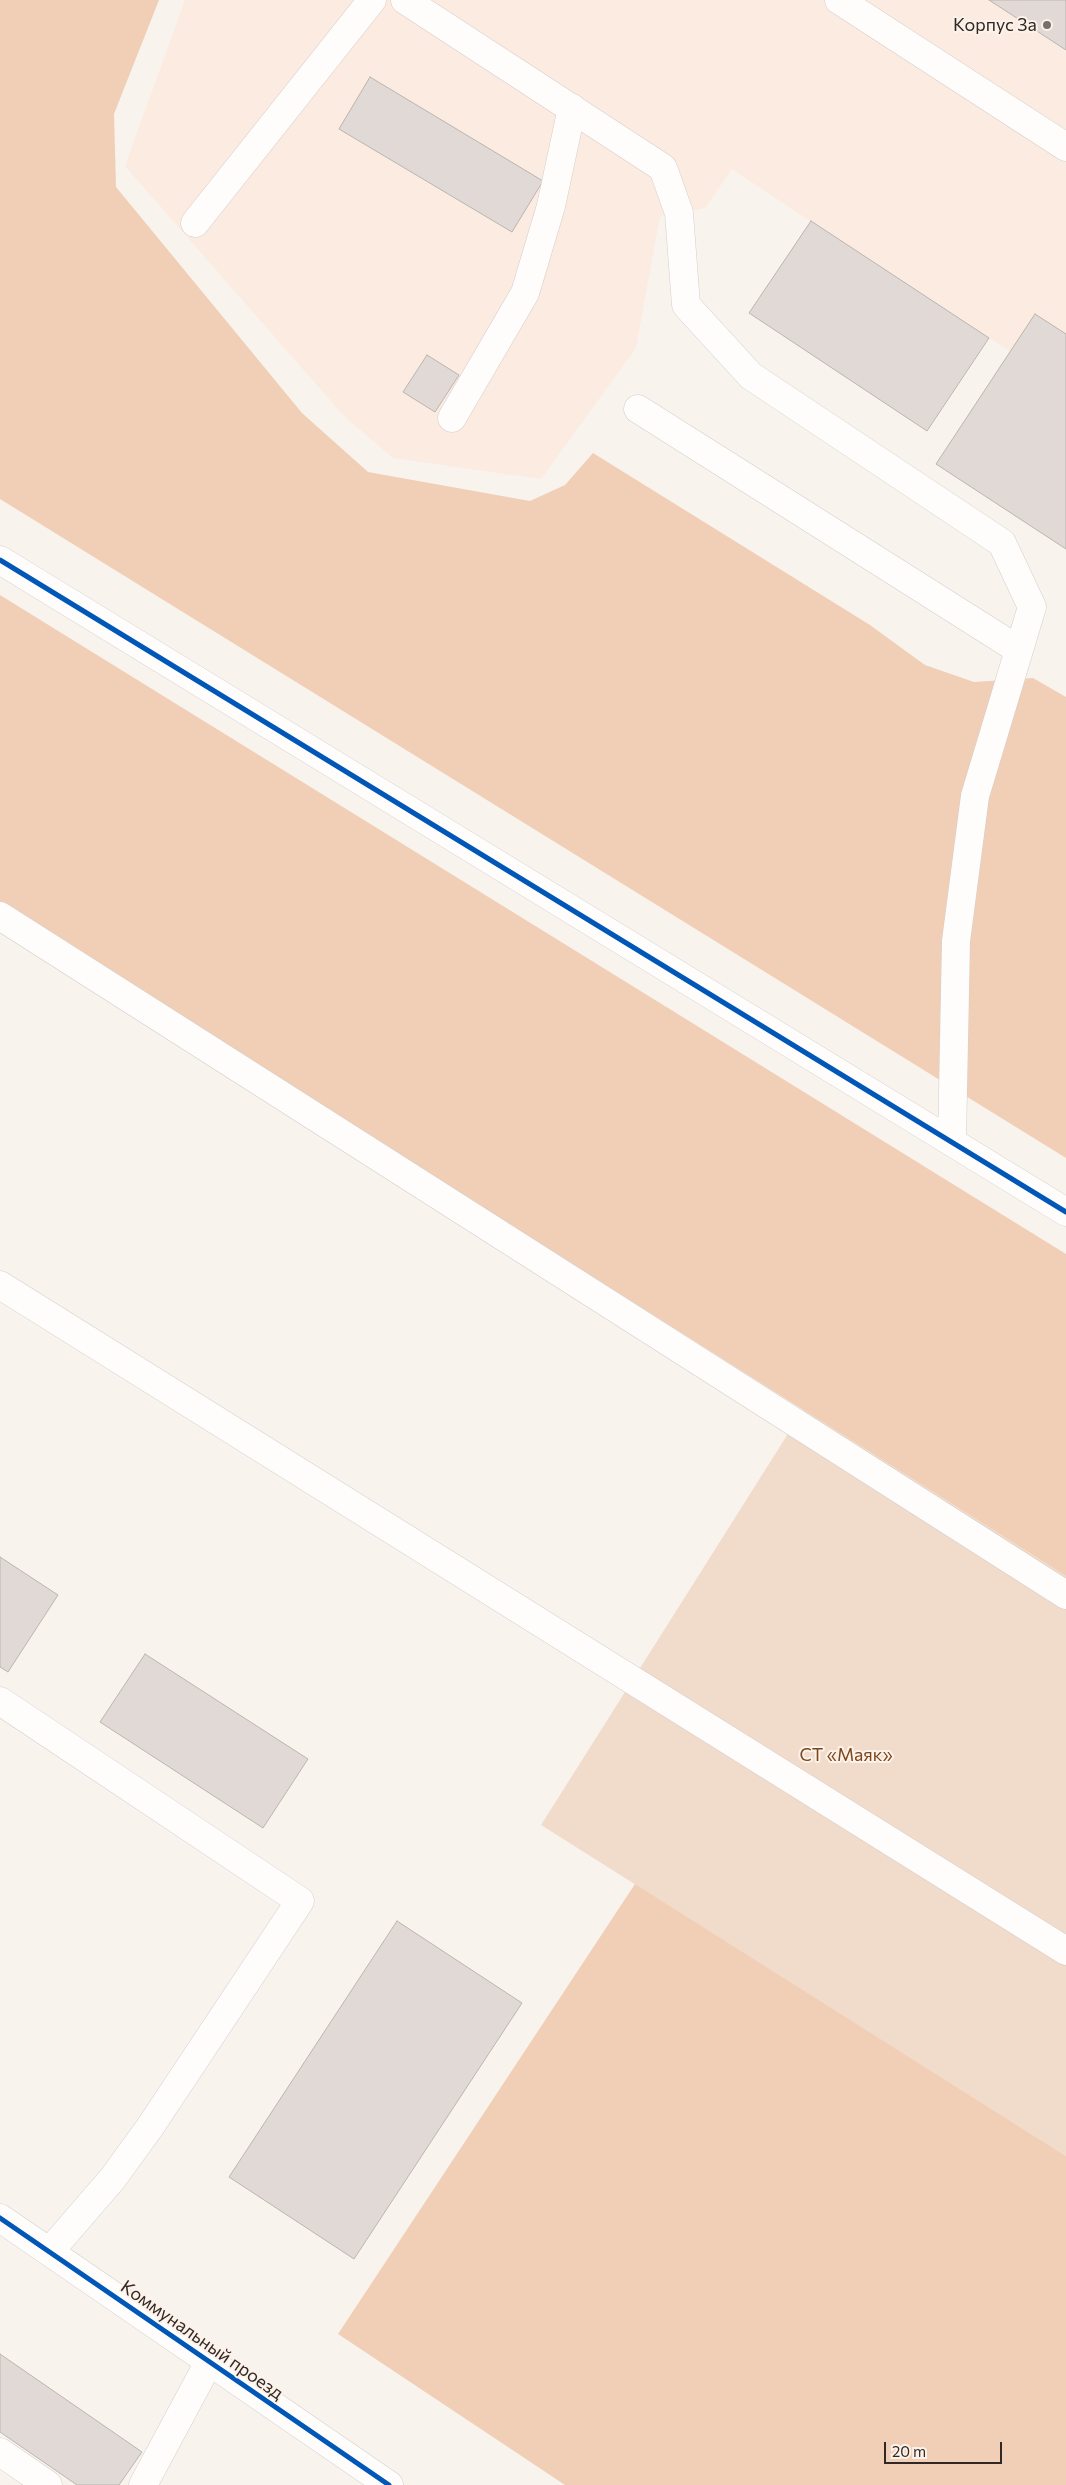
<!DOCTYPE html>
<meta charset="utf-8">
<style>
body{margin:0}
#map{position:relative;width:1066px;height:2485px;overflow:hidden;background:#f9f3ee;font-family:Commissioner,sans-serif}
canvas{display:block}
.scale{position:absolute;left:884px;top:2442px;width:118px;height:22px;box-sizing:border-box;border:2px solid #2f2824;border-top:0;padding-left:6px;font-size:15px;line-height:18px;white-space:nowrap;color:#2f2824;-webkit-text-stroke:4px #fdf2ea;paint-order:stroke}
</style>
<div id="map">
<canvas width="1066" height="2485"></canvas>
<div class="scale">20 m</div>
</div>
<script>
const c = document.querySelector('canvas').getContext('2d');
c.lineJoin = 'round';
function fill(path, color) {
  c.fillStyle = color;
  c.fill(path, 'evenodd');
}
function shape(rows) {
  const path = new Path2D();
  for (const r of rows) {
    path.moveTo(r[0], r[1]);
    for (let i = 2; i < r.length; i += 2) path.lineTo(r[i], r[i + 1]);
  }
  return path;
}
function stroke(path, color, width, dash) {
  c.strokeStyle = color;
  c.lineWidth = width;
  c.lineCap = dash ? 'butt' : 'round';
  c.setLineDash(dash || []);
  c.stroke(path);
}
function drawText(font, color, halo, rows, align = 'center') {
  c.font = font + ' Commissioner,sans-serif';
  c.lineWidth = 4;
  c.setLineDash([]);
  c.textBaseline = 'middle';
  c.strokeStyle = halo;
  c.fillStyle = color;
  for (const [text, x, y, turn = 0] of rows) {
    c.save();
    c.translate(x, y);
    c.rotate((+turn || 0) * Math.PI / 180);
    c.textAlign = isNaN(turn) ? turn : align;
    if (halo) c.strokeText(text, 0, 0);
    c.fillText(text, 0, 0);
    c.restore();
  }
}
fill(shape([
 [185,0,1066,0,1066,549,1010,351,989,338,927,431,749,313,810,221,732,169,705,208,660,216,636,348,541,479,393,458,344,416,125,166]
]), '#fcebe0');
fill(shape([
 [803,1410,1066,1576,1066,2156,541,1825]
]), '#f1dbcb');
fill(shape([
 [0,0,159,0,114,114,116,187,302,413,368,472,530,501,565,485,593,453,870,625,925,665,974,682,1033,678,1066,697,1066,1158,0,499],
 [0,595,1066,1254,1066,1576,0,902],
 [635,1884,1066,2156,1066,2485,565,2485,338,2334]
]), '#f1cfb6');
const building = shape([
 [989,0,1066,0,1066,50,989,0],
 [370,77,543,181,512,232,339,129,370,77],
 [811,221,989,338,927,431,749,313,811,221],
 [1035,314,1066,334,1066,549,936,464,1035,314],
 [427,355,459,375,435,412,403,392,427,355],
 [0,1557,58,1595,8,1672,0,1667,0,1557],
 [145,1654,308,1759,263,1828,100,1722,145,1654],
 [397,1921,522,2003,354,2259,229,2177,397,1921],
 [0,2354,142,2452,119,2485,77,2485,0,2432,0,2354]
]);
fill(building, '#e0d9d5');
stroke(building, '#bbb5b0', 1);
const minor = shape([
 [405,0,663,168,679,213,686,305,751,376,1002,543,1032,607,975,796,956,941,952,1142],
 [839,0,1066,147],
 [195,223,372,0],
 [638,409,1019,650],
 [452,418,525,293,551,206,572,108],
 [0,560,1066,1212],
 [0,916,1066,1595],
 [0,1285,1066,1951],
 [0,1701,300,1901,150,2127,113,2178,50,2251],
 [0,2218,389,2485],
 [0,2452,48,2485],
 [143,2485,209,2362]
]);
stroke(minor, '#d4ceca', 29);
stroke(minor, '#fefdfc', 28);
stroke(shape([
 [0,560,1066,1212],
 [0,2218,389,2485]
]), '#0057b8', 5);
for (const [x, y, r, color] of [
 [1047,25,5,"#766f6b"]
]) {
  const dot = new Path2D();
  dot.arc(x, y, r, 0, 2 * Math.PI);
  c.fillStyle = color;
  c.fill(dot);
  stroke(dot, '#fdf2ea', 2);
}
drawText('18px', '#2f2824', '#fdf2ea', [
 ["Корпус 3a",1037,25]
], 'right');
drawText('18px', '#7c471a', '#fdf2ea', [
 ["СТ «Маяк»",846,1755]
]);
drawText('18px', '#2f2824', '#fdf2ea', [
 ["Коммунальный проезд",202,2340,35]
]);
</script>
